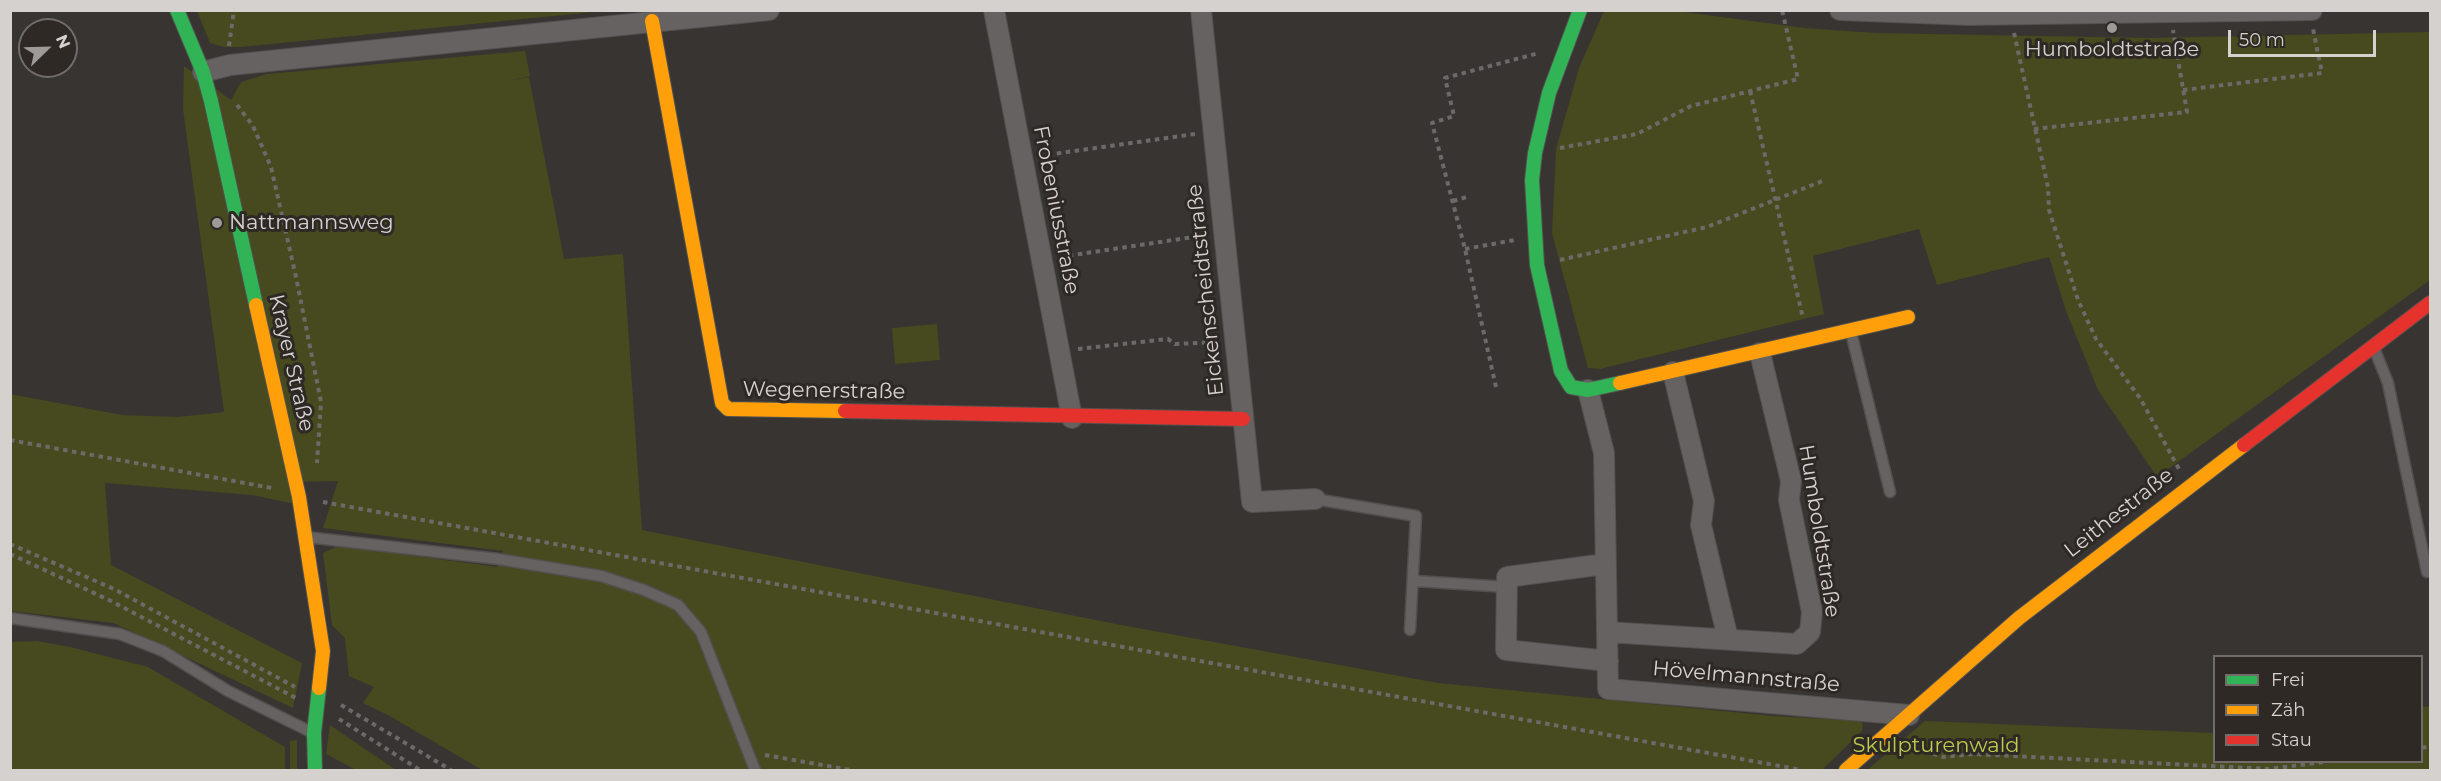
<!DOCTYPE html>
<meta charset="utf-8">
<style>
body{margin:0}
#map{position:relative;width:2441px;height:781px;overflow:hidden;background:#373432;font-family:Montserrat,sans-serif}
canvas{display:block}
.frame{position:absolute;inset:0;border:12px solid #d5d1cf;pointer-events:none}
.legend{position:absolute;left:2213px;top:655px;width:210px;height:108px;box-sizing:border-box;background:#2f2926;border:2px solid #716c6a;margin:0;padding:8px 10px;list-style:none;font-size:18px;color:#d5d1cf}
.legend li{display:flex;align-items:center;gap:12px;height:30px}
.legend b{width:30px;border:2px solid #716c6a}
.north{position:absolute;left:18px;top:18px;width:60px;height:60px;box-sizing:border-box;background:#2f2926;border:2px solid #716c6a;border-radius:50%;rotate:67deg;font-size:16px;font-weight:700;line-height:24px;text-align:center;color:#d5d1cf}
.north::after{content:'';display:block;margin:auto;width:21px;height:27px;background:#9e9a98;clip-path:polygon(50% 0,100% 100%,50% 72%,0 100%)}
.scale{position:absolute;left:2228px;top:30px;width:148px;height:27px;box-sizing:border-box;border:3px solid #d5d1cf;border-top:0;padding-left:8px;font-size:18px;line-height:21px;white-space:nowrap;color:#d5d1cf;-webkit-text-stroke:4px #2f2926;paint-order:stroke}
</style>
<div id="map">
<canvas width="2441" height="781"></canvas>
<div class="frame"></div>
<ul class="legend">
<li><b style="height:8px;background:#30b455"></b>Frei</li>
<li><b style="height:8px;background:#ff9f0a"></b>Zäh</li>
<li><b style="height:8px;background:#e5322d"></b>Stau</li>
</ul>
<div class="north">N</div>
<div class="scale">50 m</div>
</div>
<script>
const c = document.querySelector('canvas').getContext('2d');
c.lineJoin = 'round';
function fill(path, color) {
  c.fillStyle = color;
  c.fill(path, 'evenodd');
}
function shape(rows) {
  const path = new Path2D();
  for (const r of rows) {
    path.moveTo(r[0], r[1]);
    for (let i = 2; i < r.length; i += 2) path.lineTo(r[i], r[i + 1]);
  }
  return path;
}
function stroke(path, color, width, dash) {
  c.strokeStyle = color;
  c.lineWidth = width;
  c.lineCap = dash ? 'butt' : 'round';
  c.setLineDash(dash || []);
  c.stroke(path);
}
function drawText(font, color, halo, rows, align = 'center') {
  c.font = font + ' Montserrat,sans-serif';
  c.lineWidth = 6;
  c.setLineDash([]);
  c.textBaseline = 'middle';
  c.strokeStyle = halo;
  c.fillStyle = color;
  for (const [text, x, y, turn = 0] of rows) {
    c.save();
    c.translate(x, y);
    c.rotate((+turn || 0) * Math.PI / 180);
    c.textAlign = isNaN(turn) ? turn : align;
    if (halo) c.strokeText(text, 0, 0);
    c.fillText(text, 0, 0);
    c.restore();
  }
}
fill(shape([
 [197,11,197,10,604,11,241,47,224,47,210,43],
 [1604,11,1677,11,1804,28,1876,33,2151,38,2430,32,2430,280,2157,477,2098,390,2066,311,2049,257,1937,285,1919,229,1813,256,1824,314,1600,369,1588,368,1552,233,1556,149,1579,68],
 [525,51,530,76,508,81,529,77,564,259,623,254,642,530,1121,625,1438,683,1773,716,1860,721,1863,724,1862,731,1822,770,482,770,388,715,363,703,374,687,349,676,345,638,332,625,323,553,338,546,498,567,503,551,323,528,338,481,297,482,300,505,252,495,105,483,111,565,302,663,293,708,114,623,11,611,10,394,122,415,178,417,224,412,183,109,184,66,231,100,241,82,267,74],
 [937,324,940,360,895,364,892,328],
 [37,641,70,647,148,667,285,747,285,770,11,770,11,642],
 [2430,706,2430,770,1867,770,1925,721,2214,733,2214,762,2422,762,2422,707],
 [330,725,396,770,356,770,326,754],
 [297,740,297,770,290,770,290,741]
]), '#464a1e');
const lane = shape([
 [1851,332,1890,492],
 [2374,348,2388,383,2427,572,2430,571],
 [1315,499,1416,516,1410,630],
 [306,537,498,559,601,576,644,590,678,605,701,632,755,770],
 [1415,581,1507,587],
 [10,618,120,634,163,651,228,691,311,732]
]);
const street = shape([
 [994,10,1072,418],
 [1201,10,1252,502,1315,499],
 [1840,10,1969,15,2312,10],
 [203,72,230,65,769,10],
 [1673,372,1704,501,1701,525,1728,639],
 [1588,390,1604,453,1608,689,1909,715],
 [1605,564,1507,577,1506,650,1608,661],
 [1607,632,1797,644,1810,632,1812,612,1789,500,1791,481,1760,353]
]);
const fast = shape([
 [177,10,203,72,211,101,256,305],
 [1580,10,1549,93,1535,153,1532,180,1537,265,1561,371,1571,387,1588,390,1620,383],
 [315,770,314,733,319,688]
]);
const slow = shape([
 [652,21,722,403,728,409,845,411],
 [256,305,299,497,323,651,319,688],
 [1620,383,1908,317],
 [1846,770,2019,618,2244,445]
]);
const jam = shape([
 [845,411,1243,419],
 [2244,445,2430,303]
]);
stroke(lane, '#52504e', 13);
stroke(street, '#52504e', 22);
stroke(fast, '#52504e', 16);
stroke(slow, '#52504e', 16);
stroke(jam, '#52504e', 16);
stroke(shape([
 [2014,33,2048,187,2049,210,2078,300,2096,339,2140,398,2179,469],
 [229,46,234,10],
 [2183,90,2322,73,2313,29],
 [1750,91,1803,318],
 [237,105,253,126,271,167,296,277,321,402,317,463],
 [2034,129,2187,112,2173,30],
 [1560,148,1637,134,1691,106,1798,79,1782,10],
 [1039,156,1195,134],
 [1453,201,1470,196],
 [1465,249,1515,240],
 [1060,257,1207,235],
 [1560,260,1707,227,1825,180],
 [1078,349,1168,339,1175,344,1218,342],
 [1496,387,1465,249,1432,123,1454,116,1445,78,1539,53],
 [10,440,272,488],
 [323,502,1802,770],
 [10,544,114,589,295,687],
 [10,554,109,600,296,698],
 [341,705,451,770],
 [339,719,420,770],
 [1907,746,1944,757,1973,754,2269,769,2324,762],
 [2422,748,2430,746],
 [765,755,851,770]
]), '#6c6a68', 4, [4.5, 4.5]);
stroke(lane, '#656261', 10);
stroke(street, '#656261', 20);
stroke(fast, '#30b455', 14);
stroke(slow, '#ff9f0a', 14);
stroke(jam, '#e5322d', 14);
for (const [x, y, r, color] of [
 [2112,28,6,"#9e9a98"],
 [217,223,6,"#9e9a98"]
]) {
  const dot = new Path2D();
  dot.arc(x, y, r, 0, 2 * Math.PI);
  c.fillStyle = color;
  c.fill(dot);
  stroke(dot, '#2f2926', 2);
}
drawText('21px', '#d5d1cf', '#2f2926', [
 ["Humboldtstraße",2112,50],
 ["Nattmannsweg",229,223,"left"]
]);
drawText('21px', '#d5d1cf', '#2f2926', [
 ["Frobeniusstraße",1056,210,79],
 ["Eickenscheidtstraße",1206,290,-96],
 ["Krayer Straße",291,363,77],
 ["Wegenerstraße",824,391,1],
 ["Leithestraße",2119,513,-38],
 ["Humboldtstraße",1819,531,81],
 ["Hövelmannstraße",1746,677,5]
]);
drawText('21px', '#bdca4d', '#2f2926', [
 ["Skulpturenwald",1936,746]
]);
</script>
